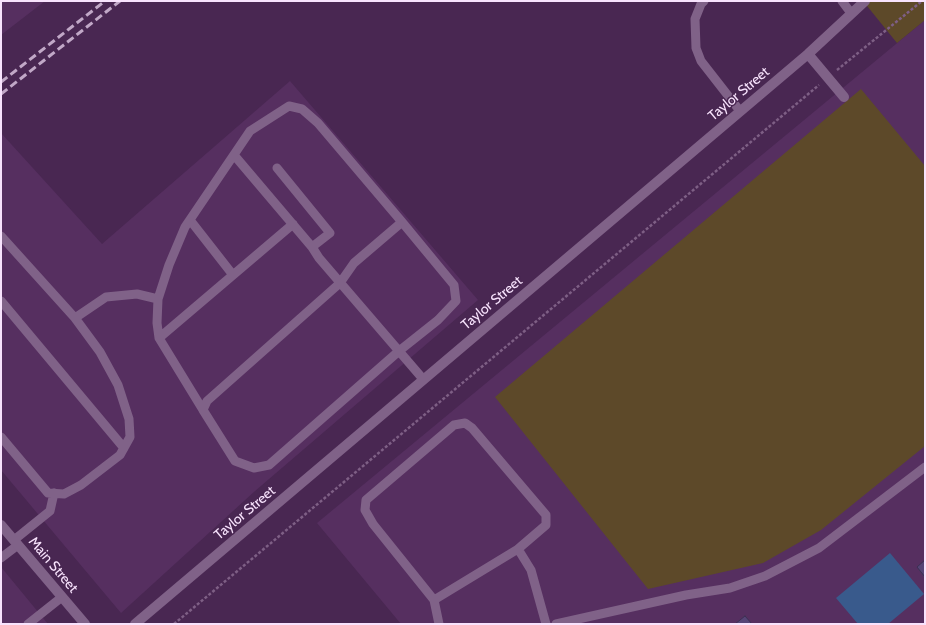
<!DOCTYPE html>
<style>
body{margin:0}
#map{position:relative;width:926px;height:625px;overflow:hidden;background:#492752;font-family:Cabin,sans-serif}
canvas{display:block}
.frame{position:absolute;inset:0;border:2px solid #f8e3fd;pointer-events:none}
</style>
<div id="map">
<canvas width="926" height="625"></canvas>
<div class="frame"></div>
</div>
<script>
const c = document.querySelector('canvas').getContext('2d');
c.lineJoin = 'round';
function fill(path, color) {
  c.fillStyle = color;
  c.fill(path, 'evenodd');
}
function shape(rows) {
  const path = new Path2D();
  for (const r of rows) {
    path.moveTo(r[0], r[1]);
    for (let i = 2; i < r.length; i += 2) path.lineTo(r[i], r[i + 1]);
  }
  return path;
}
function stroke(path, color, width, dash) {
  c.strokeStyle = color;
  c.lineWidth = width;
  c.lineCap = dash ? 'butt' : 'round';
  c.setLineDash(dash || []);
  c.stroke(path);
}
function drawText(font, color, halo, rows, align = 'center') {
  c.font = font + ' Cabin,sans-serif';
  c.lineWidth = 3;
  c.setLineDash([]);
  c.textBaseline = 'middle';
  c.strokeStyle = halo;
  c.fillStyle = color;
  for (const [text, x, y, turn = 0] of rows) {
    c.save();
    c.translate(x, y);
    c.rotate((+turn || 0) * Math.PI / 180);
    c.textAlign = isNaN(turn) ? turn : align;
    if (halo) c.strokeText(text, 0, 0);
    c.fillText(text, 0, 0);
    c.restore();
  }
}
fill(shape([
 [1,1,45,1,1,35],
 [925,20,925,624,401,624,317,523],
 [290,81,478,300,255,491,121,613,1,470,1,133,102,244],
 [1,567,48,624,1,624]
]), '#562f60');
fill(shape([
 [863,1,925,1,925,20,897,43],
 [861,89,925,166,925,446,821,530,763,563,648,589,495,397]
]), '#5d4929');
fill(shape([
 [890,553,924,594,888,624,858,624,836,598]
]), '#395a8c');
stroke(shape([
 [837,70,922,1],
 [174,624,819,85]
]), '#7e5f85', 2.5, [3, 2]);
stroke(shape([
 [704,1,701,4,695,19,696,48,701,61,740,111],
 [842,1,851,13],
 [234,155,312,247],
 [277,168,330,233,312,247,319,258,423,379],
 [190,220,233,275],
 [1,236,75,318,100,352,118,385,129,419,130,437,120,455,81,485,64,494,48,493,1,437],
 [1,301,124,448],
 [75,318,106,297,137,294,158,299],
 [159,338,293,224],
 [203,410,159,338,157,323,158,299,169,265,185,227,250,131,289,106,302,109,318,123,402,222,454,285,456,301,438,320,399,351,269,465,254,468,235,461,203,410,207,401,340,283,354,263,402,222],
 [14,540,50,511,54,493],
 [1,558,18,545],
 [434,600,518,549],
 [28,624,62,597],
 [439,624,434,600,373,524,365,510,366,500,454,425,465,423,472,428,546,515,546,525,518,549,531,570,546,624],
 [556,624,686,595,730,588,765,576,819,548,925,467]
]), '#806288', 9);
stroke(shape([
 [808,54,844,97],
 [135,624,808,54,865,1]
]), '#806288', 10);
stroke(shape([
 [1,525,85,624]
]), '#806288', 10);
stroke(shape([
 [1,82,105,1],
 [1,94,120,1]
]), '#c1a8c7', 3, [8, 4]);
fill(shape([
 [925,560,925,579,917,567]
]), '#4a3a65');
const building = shape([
 [925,560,925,577,917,567,925,560],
 [745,616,752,624,735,624,745,616]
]);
fill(building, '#564476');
stroke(building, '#3c3053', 1);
drawText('14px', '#f8e3fd', '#492752', [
 ["Taylor Street",739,94,-40],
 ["Taylor Street",492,303,-40],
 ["Taylor Street",245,513,-40],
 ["Main Street",53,565,50]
]);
</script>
